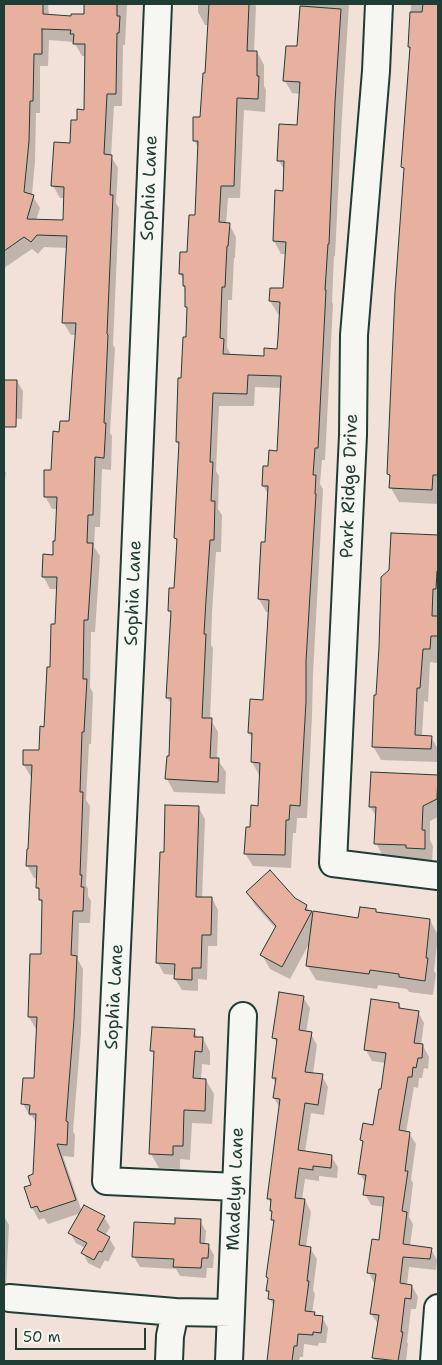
<!DOCTYPE html>
<style>
body{margin:0}
#map{position:relative;width:442px;height:1365px;overflow:hidden;background:#f2e1d9;font-family:"Shantell Sans",sans-serif}
canvas{display:block}
.frame{position:absolute;inset:0;border:5px solid #1f3d34;pointer-events:none}
.scale{position:absolute;left:15px;top:1328px;width:131px;height:22px;box-sizing:border-box;border:2px solid #1f3d34;border-top:0;padding-left:6px;font-size:15px;line-height:18px;white-space:nowrap;color:#1f3d34;-webkit-text-stroke:4px #f6f6f2;paint-order:stroke}
</style>
<div id="map">
<canvas width="442" height="1365"></canvas>
<div class="frame"></div>
<div class="scale">50 m</div>
</div>
<script>
const c = document.querySelector('canvas').getContext('2d');
c.lineJoin = 'round';
function fill(path, color) {
  c.fillStyle = color;
  c.fill(path, 'evenodd');
}
function shape(rows) {
  const path = new Path2D();
  for (const r of rows) {
    path.moveTo(r[0], r[1]);
    for (let i = 2; i < r.length; i += 2) path.lineTo(r[i], r[i + 1]);
  }
  return path;
}
function stroke(path, color, width, dash) {
  c.strokeStyle = color;
  c.lineWidth = width;
  c.lineCap = dash ? 'butt' : 'round';
  c.setLineDash(dash || []);
  c.stroke(path);
}
function drawText(font, color, halo, rows, align = 'center') {
  c.font = font + ' "Shantell Sans",sans-serif';
  c.lineWidth = 4;
  c.setLineDash([]);
  c.textBaseline = 'middle';
  c.strokeStyle = halo;
  c.fillStyle = color;
  for (const [text, x, y, turn = 0] of rows) {
    c.save();
    c.translate(x, y);
    c.rotate((+turn || 0) * Math.PI / 180);
    c.textAlign = isNaN(turn) ? turn : align;
    if (halo) c.strokeText(text, 0, 0);
    c.fillText(text, 0, 0);
    c.restore();
  }
}
fill(shape([
 [4,4,48,4,49,16,72,17,84,15,84,4,127,4,125,45,123,45,122,106,114,106,111,156,118,168,116,203,119,208,113,345,115,348,110,433,112,436,111,470,102,469,100,527,95,527,94,547,100,556,95,632,91,632,90,687,93,693,91,744,89,744,86,800,90,806,86,885,88,889,88,896,91,901,90,923,79,923,78,960,83,969,81,1033,73,1131,75,1135,74,1157,63,1156,82,1212,104,1217,110,1227,105,1236,109,1238,115,1248,108,1262,105,1260,100,1269,88,1263,83,1253,85,1248,76,1243,70,1233,81,1213,48,1224,44,1218,39,1220,32,1208,25,1188,32,1185,35,1175,37,1125,32,1116,30,1116,23,1104,35,1080,38,1029,36,1029,29,1017,42,956,43,905,40,899,40,893,38,888,38,878,34,878,27,865,29,850,33,777,31,777,24,765,40,752,45,728,56,625,58,589,50,589,43,576,54,556,56,542,58,509,52,509,45,496,61,433,71,423,76,335,71,335,63,322,67,248,44,247,38,254,32,249,4,268],
 [49,40,74,42,82,56,86,56,86,111,78,121,71,144,53,186,60,198,65,198,64,222,36,221,40,208,32,195,35,161,36,113,40,113,40,66,48,66],
 [198,4,255,4,256,7,254,52,257,52,264,65,264,86,266,90,265,112,244,110,240,198,228,198,226,224,229,224,236,237,235,258,234,258,232,300,228,300,227,347,230,353,230,356,265,357,278,350,280,314,278,314,270,301,284,290,286,254,281,254,274,241,284,192,285,171,279,161,298,127,300,94,292,93,285,81,298,48,301,8,299,4,349,4,342,116,335,256,334,256,332,302,333,304,325,460,322,460,320,484,323,489,322,508,313,674,312,716,307,818,297,818,296,833,293,833,291,868,253,866,245,853,251,828,260,807,259,775,252,762,253,740,249,733,264,701,269,612,266,612,259,599,266,543,269,496,263,485,270,468,278,452,281,388,255,387,254,406,219,406,216,471,219,476,218,509,222,515,221,552,216,552,212,613,211,645,213,648,210,719,211,720,218,732,217,759,226,772,225,794,174,792,167,779,170,757,172,706,167,697,172,614,169,610,176,589,178,543,175,538,180,447,177,442,179,379,182,379,188,310,186,306,184,281,180,274,188,253,196,216,199,149,194,140,202,118,206,75,209,25,205,25,198,12],
 [411,4,438,4,438,504,399,502,391,488,391,480,388,474,405,172,403,167,411,49,409,46],
 [4,381,17,381,23,391,22,419,4,418],
 [4,470,6,473,4,488],
 [392,534,438,537,437,663,430,662,428,702,424,701,422,736,431,737,438,749,438,762,381,760,373,746,390,571],
 [437,777,438,817,430,821,430,840,433,846,432,863,416,862,414,859,384,858,376,843,377,818,370,806],
 [198,807,205,819,202,898,212,898,218,910,217,946,208,946,207,980,198,979,198,991,182,990,175,979,176,975,164,974,158,963,165,853],
 [247,892,294,899,306,906,314,916,359,919,376,911,377,913,430,920,438,935,434,971,436,974,433,995,409,992,407,989,378,985,377,989,316,980,307,965,310,942,290,979,270,969,262,955,276,929,255,905],
 [303,997,310,1008,306,1033,311,1034,317,1045,313,1074,322,1076,328,1087,324,1115,311,1113,305,1152,331,1156,338,1167,337,1178,319,1176,319,1181,305,1179,302,1200,305,1200,311,1212,306,1247,310,1248,317,1259,313,1290,315,1294,312,1313,314,1313,315,1316,322,1317,328,1328,326,1343,319,1343,318,1346,304,1344,303,1357,300,1357,299,1361,267,1361,275,1308,270,1299,270,1296,267,1290,269,1280,267,1277,275,1224,272,1220,273,1214,271,1210,272,1205,268,1198,280,1108,274,1098,276,1084,273,1078,278,1045,274,1038],
 [399,1004,402,1010,418,1012,424,1023,421,1045,423,1046,429,1057,428,1069,424,1068,422,1078,419,1078,418,1088,414,1087,406,1132,409,1133,416,1144,411,1179,413,1183,409,1217,413,1224,410,1246,431,1249,437,1260,436,1270,409,1267,407,1285,412,1286,418,1297,416,1309,411,1309,407,1342,408,1344,406,1361,374,1361,379,1325,371,1314,375,1285,369,1273,380,1242,384,1207,371,1205,365,1194,366,1184,360,1174,364,1144,362,1140,374,1126,382,1090,386,1063,372,1061,366,1050],
 [194,1031,198,1038,203,1038,210,1052,210,1065,202,1064,201,1080,206,1080,214,1094,212,1124,192,1123,190,1160,180,1159,180,1169,159,1168,151,1154,155,1056,152,1051],
 [4,1216,9,1225,5,1306,4,1311],
 [200,1221,206,1231,205,1245,208,1245,214,1255,213,1268,207,1268,206,1278,180,1276,176,1269,140,1267,134,1257,176,1225]
]), '#0003');
const building = shape([
 [4,4,43,4,43,14,71,16,71,14,84,14,84,4,117,4,117,16,120,16,119,33,117,33,116,94,107,94,104,154,112,155,110,195,113,195,107,334,108,335,104,423,106,423,104,458,95,457,93,515,88,515,87,543,93,543,88,620,84,620,83,679,87,679,84,732,82,732,80,792,83,792,80,875,82,875,81,887,84,887,83,911,73,911,71,955,77,956,74,1019,66,1121,68,1122,67,1145,57,1144,76,1200,40,1212,37,1206,31,1208,24,1187,31,1185,28,1176,33,1174,36,1114,29,1114,30,1105,21,1104,23,1078,34,1078,37,1017,28,1017,30,954,41,954,42,900,39,900,39,888,36,888,37,866,26,866,27,849,28,849,32,765,23,765,23,750,39,750,40,726,44,727,47,667,50,667,51,624,55,624,57,577,42,577,43,554,53,555,53,541,55,541,57,497,44,497,44,470,51,470,53,431,59,432,60,421,69,421,76,323,62,323,67,236,37,235,31,242,24,237,4,251,4,4],
 [42,29,71,30,70,34,74,34,73,44,85,44,84,110,77,109,77,120,71,120,70,143,54,142,51,186,64,187,63,220,27,219,34,195,24,192,29,141,30,101,33,101,34,54,42,54,42,29],
 [209,4,249,4,247,51,257,51,257,76,259,76,258,99,237,98,234,186,221,186,219,222,230,223,228,246,227,246,225,287,222,287,220,338,224,339,223,354,264,356,264,348,277,349,278,338,280,302,269,301,270,288,283,288,286,242,273,241,275,190,283,191,284,161,277,161,279,124,297,125,300,82,283,81,286,46,297,46,300,6,341,9,335,102,329,244,328,244,325,290,326,290,318,448,315,448,313,475,316,475,315,494,316,494,306,661,306,702,300,806,290,805,289,820,286,820,285,855,244,854,246,827,250,827,251,805,258,806,260,763,251,762,252,733,248,733,250,699,263,700,269,600,258,599,261,542,265,542,268,486,262,486,263,466,268,466,269,450,277,451,281,376,248,375,247,394,213,393,210,462,213,462,211,501,215,501,214,540,210,540,206,600,204,634,206,634,202,718,212,718,210,758,219,758,218,782,165,779,167,756,169,756,171,698,166,698,171,611,168,611,169,588,174,588,177,539,174,538,179,442,176,442,178,378,181,378,183,337,186,337,186,335,187,307,185,307,185,286,183,286,183,274,179,274,180,252,187,252,189,215,195,215,198,141,193,141,193,117,200,117,203,73,205,73,209,4],
 [423,4,438,4,438,475,433,475,432,490,389,488,390,475,387,474,395,292,404,168,401,167,408,74,410,47,408,47,410,12,422,12,423,4],
 [4,380,17,380,16,427,4,427,4,380],
 [391,533,438,535,438,571,437,571,436,589,433,589,432,616,438,616,438,636,431,636,430,649,423,649,420,688,417,688,415,735,432,736,431,749,372,747,374,695,376,695,379,647,381,583,381,577,389,570,391,533],
 [371,772,438,775,437,799,423,806,422,830,425,830,425,849,406,848,406,845,374,844,376,807,369,807,371,772],
 [165,805,199,806,196,897,212,897,211,935,202,935,201,968,192,968,192,980,174,979,175,964,156,963,160,852,164,852,165,805],
 [270,870,295,898,307,905,305,910,312,911,282,967,260,955,276,926,246,892,270,870],
 [360,907,376,909,376,912,430,919,426,958,428,958,425,981,399,977,399,974,370,970,369,974,306,966,313,911,358,918,360,907],
 [279,992,304,996,299,1030,312,1032,305,1072,323,1074,318,1105,305,1103,298,1150,332,1155,331,1168,313,1166,313,1170,299,1168,295,1198,305,1199,299,1245,311,1247,307,1281,309,1281,305,1311,315,1312,314,1315,323,1316,321,1333,313,1332,313,1335,298,1334,297,1346,294,1346,292,1361,267,1361,274,1300,268,1299,269,1291,266,1291,268,1278,266,1277,274,1220,271,1220,272,1211,270,1211,271,1199,267,1199,280,1099,273,1098,276,1078,272,1078,277,1039,272,1038,279,992],
 [371,999,399,1003,399,1008,419,1011,414,1043,423,1044,422,1058,418,1058,416,1068,413,1067,412,1077,408,1077,399,1130,410,1132,405,1171,408,1171,402,1211,407,1212,403,1244,432,1248,430,1259,403,1257,400,1283,412,1285,411,1299,405,1298,401,1332,403,1332,398,1361,372,1358,379,1315,370,1314,376,1274,367,1273,372,1239,379,1240,384,1197,363,1195,366,1175,358,1174,363,1141,360,1140,363,1123,373,1125,379,1089,381,1089,386,1053,364,1050,371,999],
 [152,1027,195,1029,194,1037,203,1037,202,1052,195,1051,193,1078,206,1079,205,1111,184,1110,183,1146,173,1146,173,1155,149,1154,154,1051,150,1051,152,1027],
 [84,1205,105,1216,97,1230,110,1237,102,1252,99,1251,94,1260,81,1253,87,1243,68,1233,84,1205],
 [175,1218,201,1219,200,1243,209,1244,208,1258,202,1258,201,1268,173,1267,174,1259,132,1257,134,1222,175,1224,175,1218]
]);
fill(building, '#e8b09f');
stroke(building, '#1f3d34', 1);
const minor = shape([
 [158,4,133,605,106,1181,236,1187],
 [379,4,376,71,354,335,353,435,333,863,438,876],
 [9,1298,175,1312],
 [169,1361,170,1336,175,1312,231,1313],
 [229,1361,243,1016],
 [434,1361,438,1308]
]);
stroke(minor, '#1f3d34', 30);
stroke(minor, '#f6f6f2', 26);
drawText('18px', '#1f3d34', '#f6f6f2', [
 ["Sophia Lane",150,188,-88],
 ["Park Ridge Drive",350,486,-88],
 ["Sophia Lane",134,593,-88],
 ["Sophia Lane",115,997,-87],
 ["Madelyn Lane",236,1189,-88]
]);
</script>
